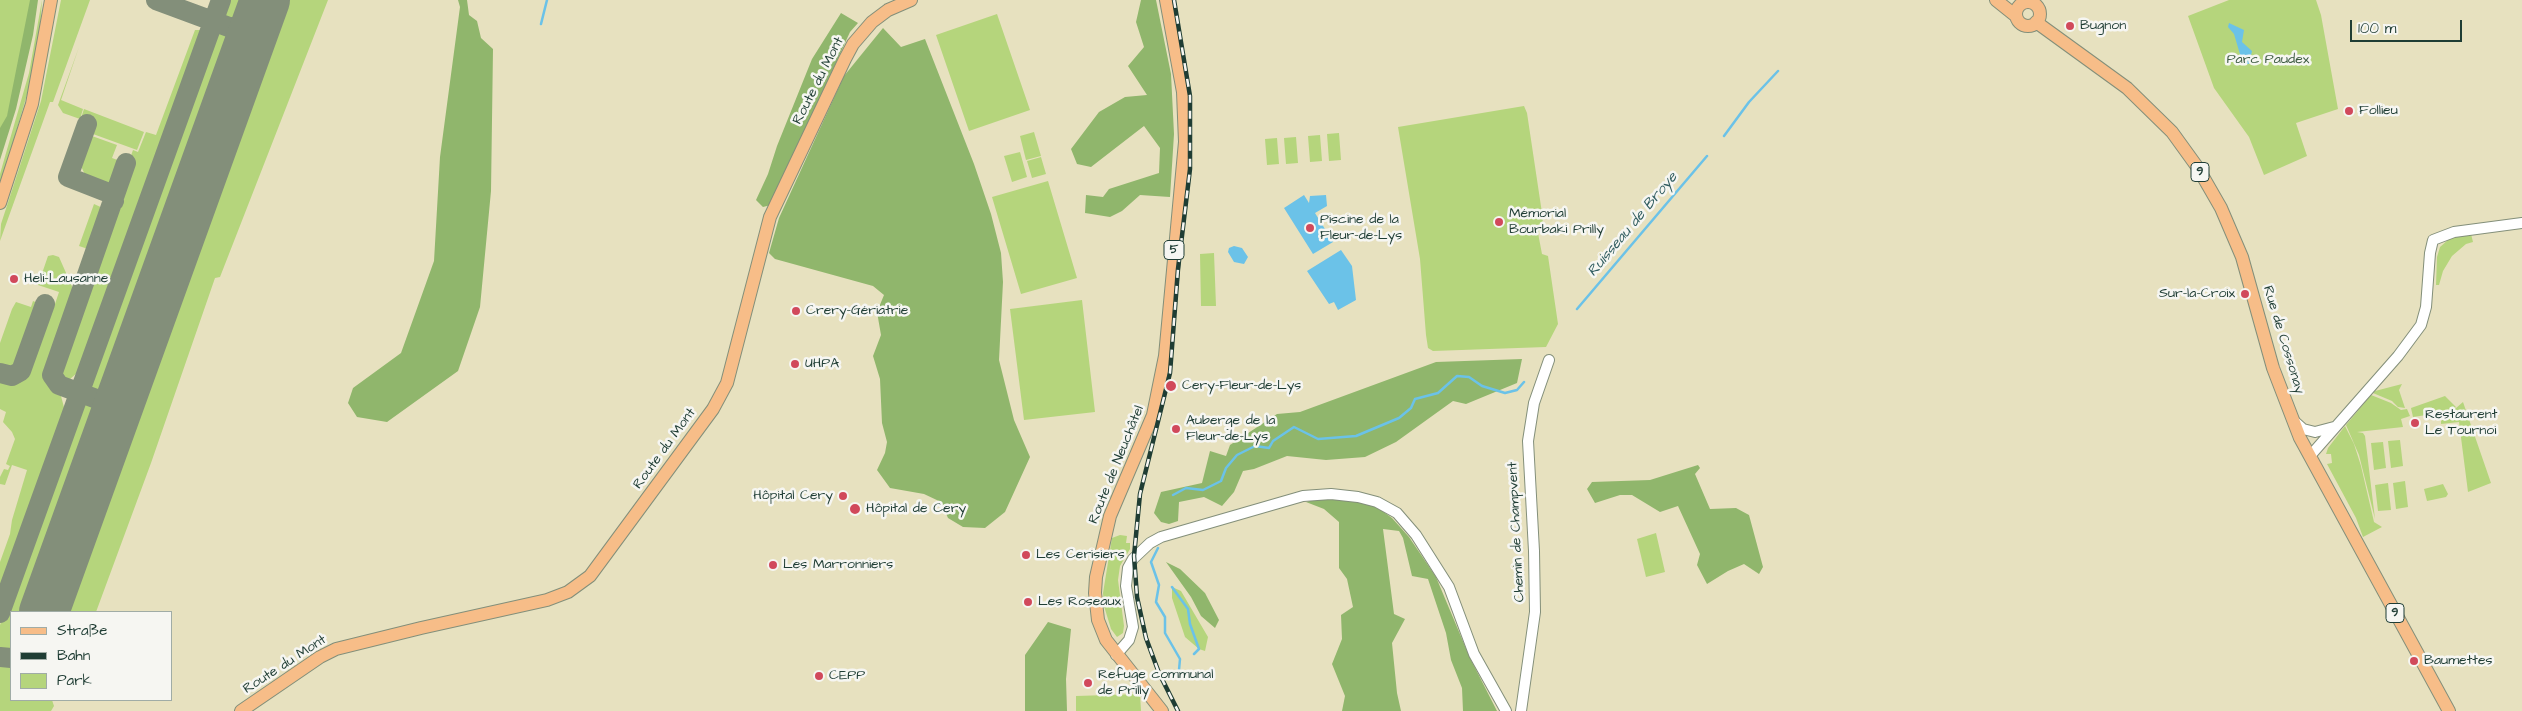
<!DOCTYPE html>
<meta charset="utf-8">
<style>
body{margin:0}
#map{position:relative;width:2522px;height:711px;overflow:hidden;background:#e7e1bf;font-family:"Architects Daughter",sans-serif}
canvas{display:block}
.legend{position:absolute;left:10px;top:611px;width:162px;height:90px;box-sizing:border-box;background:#f6f6f2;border:1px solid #a0aca6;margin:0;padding:6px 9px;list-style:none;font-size:15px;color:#1f3d34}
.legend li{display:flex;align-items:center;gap:10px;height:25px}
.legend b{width:25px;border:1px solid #a0aca6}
.scale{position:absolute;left:2350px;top:20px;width:112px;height:22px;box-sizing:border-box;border:2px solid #1f3d34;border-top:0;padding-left:6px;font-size:15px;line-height:18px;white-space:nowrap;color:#1f3d34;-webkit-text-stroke:4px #f6f6f2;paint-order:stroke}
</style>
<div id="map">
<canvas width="2522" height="711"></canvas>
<ul class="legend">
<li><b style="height:6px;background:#f7bd88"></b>Straße</li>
<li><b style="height:6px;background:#1f3d34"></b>Bahn</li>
<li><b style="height:14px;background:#b5d57c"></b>Park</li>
</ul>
<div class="scale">100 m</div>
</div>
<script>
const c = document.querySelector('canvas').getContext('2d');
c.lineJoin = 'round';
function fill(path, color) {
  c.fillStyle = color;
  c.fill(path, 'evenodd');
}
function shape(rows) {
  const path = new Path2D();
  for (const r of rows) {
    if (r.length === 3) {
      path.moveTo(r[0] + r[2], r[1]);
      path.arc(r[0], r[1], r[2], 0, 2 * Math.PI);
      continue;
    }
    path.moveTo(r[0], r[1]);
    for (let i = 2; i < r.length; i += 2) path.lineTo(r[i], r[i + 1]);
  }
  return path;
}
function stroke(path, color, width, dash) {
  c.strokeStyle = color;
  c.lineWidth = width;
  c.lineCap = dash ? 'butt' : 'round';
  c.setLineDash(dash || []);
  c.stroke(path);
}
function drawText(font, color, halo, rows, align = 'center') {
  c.font = font + ' "Architects Daughter",sans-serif';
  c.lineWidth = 5;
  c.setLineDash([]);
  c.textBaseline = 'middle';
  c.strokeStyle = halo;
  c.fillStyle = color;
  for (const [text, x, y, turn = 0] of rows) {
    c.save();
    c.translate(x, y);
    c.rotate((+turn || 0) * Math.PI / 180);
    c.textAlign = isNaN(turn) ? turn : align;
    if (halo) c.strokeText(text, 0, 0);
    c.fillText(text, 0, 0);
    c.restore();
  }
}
fill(shape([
 [0,0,33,0,0,151],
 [42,0,39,45,33,74,0,187,0,174,29,73],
 [61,0,90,0,53,102,50,102,0,241,1,224,41,101],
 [226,0,252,0,245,18,235,22,227,20,223,14],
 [280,0,328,0,220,277,215,278,151,463,96,612,59,612],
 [2229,0,2316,0,2321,15,2338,109,2296,123,2307,156,2264,175,2249,137,2214,88,2188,16],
 [997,14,1030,110,969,131,936,35],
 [195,30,201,30,203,37,84,367,70,379,64,380,59,374,124,191,119,189,133,150,138,152,146,132,156,135],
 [220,31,227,31,233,36,235,47,113,386,105,393,97,393,91,388,90,377,212,39],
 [79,47,61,100,83,109,80,119,63,113,58,105],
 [1524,106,1527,113,1542,213,1543,224,1538,233,1542,254,1548,256,1558,324,1546,347,1433,351,1428,348,1426,335,1420,259,1398,127],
 [84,109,144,132,137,150,93,134,95,127,80,121],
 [1034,132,1041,156,1026,160,1020,136],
 [1339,133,1341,160,1329,161,1327,134],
 [1320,135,1322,161,1310,162,1308,136],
 [92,136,117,145,112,158,123,162,114,187,86,177,81,166],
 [1296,137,1298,163,1286,164,1284,138],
 [1277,138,1279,164,1267,165,1265,139],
 [1020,152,1027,177,1012,182,1004,156],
 [1041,157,1046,174,1032,178,1027,161],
 [1048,181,1077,278,1021,294,992,197],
 [94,204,105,209,91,248,88,249,79,246],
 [2471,234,2473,242,2466,244,2452,256,2443,271,2439,285,2436,285,2437,257,2440,247,2449,239],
 [1214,253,1216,306,1201,306,1200,254],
 [53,255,59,257,74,291,45,374,49,386,61,396,66,415,0,600,0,562,10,534,12,520,27,470,12,465,5,485,0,484,0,477,4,469,8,470,10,466,6,464,15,439,12,432,3,422,6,412,0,409,0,379,2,376,13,378,22,373,48,305,54,307,59,292,38,285,48,256],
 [1082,300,1095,412,1024,420,1010,309],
 [33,301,40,304,41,308,20,366,13,373,0,369,0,343,12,309,16,302,31,307],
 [2402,384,2399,390,2405,408,2398,407,2392,401,2373,393,2375,391],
 [2371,395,2391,403,2401,410,2407,409,2410,416,2401,419,2403,427,2357,432,2363,433,2365,436,2375,519,2359,455,2346,425],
 [2445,396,2456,407,2441,419,2440,413,2413,417,2411,408],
 [2463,402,2491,483,2468,492,2459,422,2441,424,2441,421],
 [89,403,99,409,101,420,31,612,11,612,11,652,4,652,0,650,0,625,77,411,82,405],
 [2345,426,2354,444,2361,466,2374,522,2382,527,2363,537,2356,518,2327,464,2332,463,2331,454,2326,454,2328,448],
 [2400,440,2403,466,2391,468,2388,441],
 [2383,442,2386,468,2374,470,2371,443],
 [2405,481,2408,507,2396,509,2393,483],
 [2388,483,2391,510,2378,511,2375,485],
 [2443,484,2448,494,2446,497,2427,501,2424,489],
 [1656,533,1665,572,1646,577,1637,539],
 [1120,535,1127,536,1126,543,1130,543,1130,549,1120,566,1118,580,1124,626,1123,633,1117,637,1111,629,1104,606,1103,593,1112,538],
 [1172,587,1181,591,1208,637,1205,651,1199,649,1185,637,1172,598],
 [0,663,11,667,11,700,52,700,54,706,51,711,0,711],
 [1140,694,1141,711,1076,711,1076,696]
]), '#b5d57c');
fill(shape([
 [30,0,38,0,33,35,16,109,0,160,0,128,7,116],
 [458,0,467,0,469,15,477,21,481,38,493,49,491,191,480,307,458,371,387,422,357,417,348,403,353,388,401,353,434,261,440,157,460,7],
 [1141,0,1156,0,1171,74,1174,134,1170,197,1140,195,1122,211,1110,217,1085,213,1086,195,1103,197,1109,189,1159,173,1160,148,1144,126,1091,167,1077,164,1071,149,1099,112,1125,97,1147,95,1128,66,1144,47,1136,22],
 [841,13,858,23,850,32,771,205,763,207,756,200,768,174,777,146,812,59],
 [883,28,901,47,925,39,974,164,991,214,1001,253,1003,282,999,360,1014,420,1030,457,1005,512,985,528,963,527,948,518,941,502,924,494,890,488,877,470,885,453,887,442,882,423,880,379,873,356,881,335,877,312,884,295,873,286,775,259,769,253,779,218,844,76],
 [1522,359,1517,383,1466,404,1453,401,1396,442,1365,457,1326,460,1287,456,1254,469,1243,471,1234,492,1222,506,1204,497,1179,502,1178,521,1169,524,1161,522,1154,513,1161,492,1202,483,1210,451,1226,456,1230,445,1277,414,1300,412,1436,362],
 [1698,465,1700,468,1695,474,1710,509,1736,508,1749,515,1763,567,1759,574,1744,564,1728,571,1707,584,1697,565,1700,554,1678,506,1660,512,1632,495,1620,495,1595,503,1587,489,1592,482,1650,480],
 [1329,496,1374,505,1392,518,1409,537,1436,577,1470,658,1497,711,1463,711,1462,688,1451,660,1446,633,1428,579,1412,576,1403,538,1399,531,1383,529,1394,614,1405,619,1392,643,1397,693,1401,711,1342,711,1345,696,1332,664,1342,639,1341,615,1353,607,1347,579,1339,568,1339,522,1324,509,1306,502],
 [1166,562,1180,569,1205,593,1219,620,1215,628,1201,616,1191,597],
 [1048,622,1071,629,1066,679,1067,711,1025,711,1025,655]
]), '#90b66c');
fill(shape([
 [2229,23,2244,30,2242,42,2252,51,2249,64,2244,64,2242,61,2234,34,2228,27],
 [1304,195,1309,203,1310,196,1326,195,1327,206,1315,213,1333,242,1313,254,1284,208],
 [1234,246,1242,248,1248,257,1244,264,1234,262,1228,252,1229,248],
 [1341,250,1352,266,1356,300,1338,310,1334,302,1329,304,1307,271]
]), '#6bc2e8');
stroke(shape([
 [541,24,547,0],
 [1724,136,1749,102,1778,71],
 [1577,309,1707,156],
 [1173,495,1186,488,1203,490,1221,481,1226,468,1237,455,1255,446,1269,448,1273,441,1294,427,1318,439,1356,436,1399,418,1411,408,1415,399,1438,393,1457,376,1469,377,1482,386,1505,393,1517,390,1524,382],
 [1158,548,1151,562,1159,585,1156,602,1165,617,1165,633,1180,659,1179,670],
 [1172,587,1188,609,1190,624,1199,649,1194,654]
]), '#6bc2e8', 2.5);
stroke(shape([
 [156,0,237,30,246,42,245,57],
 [230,27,239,28,249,25,261,11],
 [87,124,68,177,109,193,114,201],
 [126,163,52,375,59,385,102,401,116,398,126,386],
 [0,373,12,376,21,371,45,304],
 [102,401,111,413,111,428],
 [0,613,221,0],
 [0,657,11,658]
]), '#838f7a', 20);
stroke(shape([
 [44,612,265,0]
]), '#838f7a', 50);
const minor = shape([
 [2293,420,2303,429,2315,432,2334,427],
 [2310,456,2398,356,2421,325,2426,307,2430,253,2433,240,2454,232,2522,223],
 [1116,655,1129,640,1133,627,1126,586,1128,568,1133,559,1150,543,1161,537,1303,496,1331,494,1358,497,1377,502,1397,513,1416,535,1449,587,1474,654,1506,711],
 [1521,711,1535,612,1534,551,1528,441,1534,403,1549,360]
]);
const major = shape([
 [1996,0,2016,16],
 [2028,14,12],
 [2036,22,2127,88,2172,132,2198,168,2221,208,2242,257,2273,368,2300,438,2449,711],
 [0,203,32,104,51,0],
 [241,711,320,657,336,649,421,628,547,600,568,592,590,576,713,409,727,383,770,217,845,59,853,44,872,22,888,10,911,0],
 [1162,711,1106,640,1098,620,1095,593,1096,577,1110,516,1153,415,1165,356,1185,142,1183,92,1166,0]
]);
stroke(minor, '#838f7a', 12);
stroke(major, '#838f7a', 14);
stroke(minor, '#fff', 10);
stroke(major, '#f7bd88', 12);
const rail = shape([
 [1174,0,1190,96,1190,169,1178,269,1170,373,1140,494,1134,556,1137,597,1146,638,1159,673,1178,711]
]);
stroke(rail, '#1f3d34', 4.5);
stroke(rail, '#f6f6f2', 2.5, [8]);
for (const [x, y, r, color] of [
 [2070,26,5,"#d1495b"],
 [2349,111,5,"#d1495b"],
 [1499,222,5,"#d1495b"],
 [1310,228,5,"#d1495b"],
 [14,279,5,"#d1495b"],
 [2245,294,5,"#d1495b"],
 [796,311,5,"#d1495b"],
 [795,364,5,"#d1495b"],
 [1171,386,6,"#d1495b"],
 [2415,423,5,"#d1495b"],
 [1176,429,5,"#d1495b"],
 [843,496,5,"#d1495b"],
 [855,509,6,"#d1495b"],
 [1026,555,5,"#d1495b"],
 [773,565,5,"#d1495b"],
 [1028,602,5,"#d1495b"],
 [2414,661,5,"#d1495b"],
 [819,676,5,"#d1495b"],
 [1088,683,5,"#d1495b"]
]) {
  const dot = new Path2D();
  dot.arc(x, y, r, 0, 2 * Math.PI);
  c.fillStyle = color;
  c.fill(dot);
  stroke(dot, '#f6f6f2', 2);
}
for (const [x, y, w] of [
 [2200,172,18],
 [1174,250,20],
 [2395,613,18]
]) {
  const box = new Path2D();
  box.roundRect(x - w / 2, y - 9.5, w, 19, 4);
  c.fillStyle = '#f6f6f2';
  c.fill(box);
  stroke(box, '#1f3d34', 1);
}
drawText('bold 12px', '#1f3d34', null, [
 ["9",2200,172],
 ["5",1174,250],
 ["9",2395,613]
]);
drawText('14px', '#1f3d34', '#f6f6f2', [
 ["Bugnon",2080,26],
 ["Follieu",2359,111],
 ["Mémorial",1509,214],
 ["Bourbaki Prilly",1509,230],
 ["Piscine de la",1320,220],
 ["Fleur-de-Lys",1320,236],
 ["Heli-Lausanne",24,279],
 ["Sur-la-Croix",2235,294,"right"],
 ["Crery-Gériatrie",806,311],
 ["UHPA",805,364],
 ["Cery-Fleur-de-Lys",1182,386],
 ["Restaurent",2425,415],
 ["Le Tournoi",2425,431],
 ["Auberge de la",1186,421],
 ["Fleur-de-Lys",1186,437],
 ["Hôpital Cery",833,496,"right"],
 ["Hôpital de Cery",866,509],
 ["Les Cerisiers",1036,555],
 ["Les Marronniers",783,565],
 ["Les Roseaux",1038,602],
 ["Baumettes",2424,661],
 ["Refuge communal",1098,675],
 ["de Prilly",1098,691],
 ["CEPP",829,676]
], 'left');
drawText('14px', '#3d5b42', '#f6f6f2', [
 ["Parc Paudex",2268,60]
]);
drawText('14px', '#1f3d34', '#f6f6f2', [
 ["Route du Mont",819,81,-63],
 ["Rue de Cossonay",2283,340,73],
 ["Route du Mont",665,449,-54],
 ["Route de Neuchâtel",1117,465,-68],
 ["Chemin de Champvent",1517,532,-93],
 ["Route du Mont",285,665,-33]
]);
drawText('italic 15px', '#325e61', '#f6f6f2', [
 ["Ruisseau de Broye",1633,225,-50]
]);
</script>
